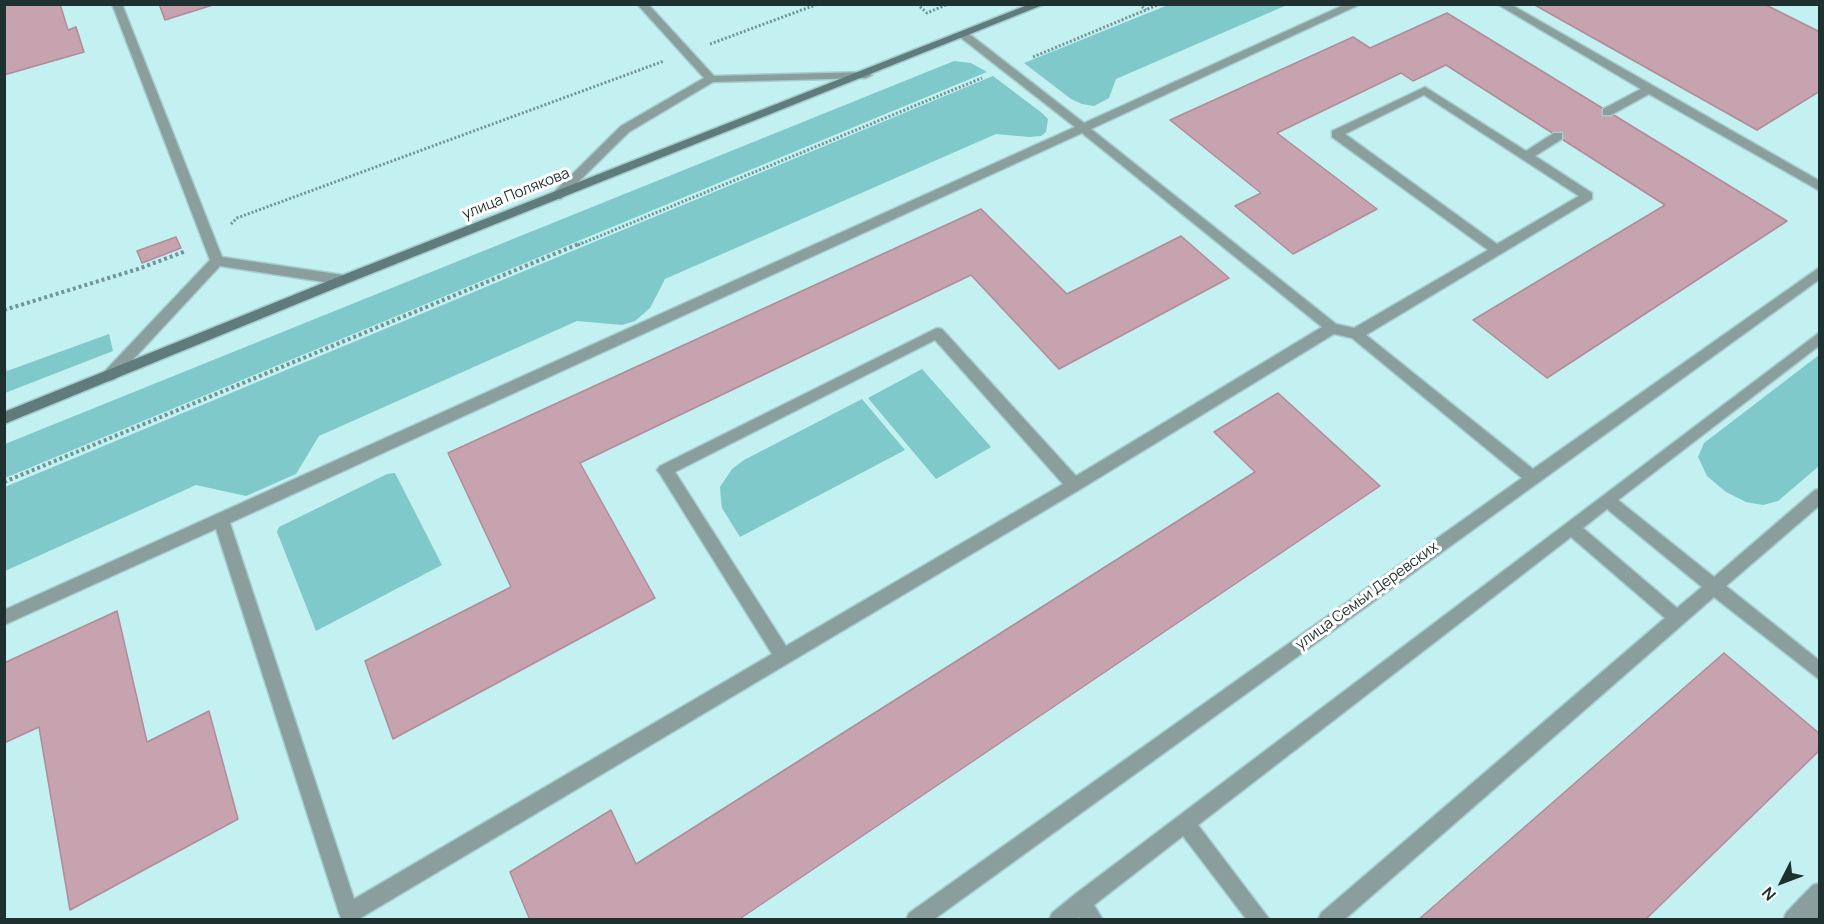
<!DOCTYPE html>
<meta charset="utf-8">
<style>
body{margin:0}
#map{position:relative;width:1824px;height:924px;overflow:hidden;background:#c3f0f1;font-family:Manrope,sans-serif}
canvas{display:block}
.frame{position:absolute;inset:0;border:6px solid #1e3030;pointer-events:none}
.north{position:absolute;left:1752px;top:852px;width:60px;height:60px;-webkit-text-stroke:4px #fff;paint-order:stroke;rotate:228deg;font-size:16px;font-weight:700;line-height:24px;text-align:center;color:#1e3030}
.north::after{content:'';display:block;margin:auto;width:21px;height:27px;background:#1e3030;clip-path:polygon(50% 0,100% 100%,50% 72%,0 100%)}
</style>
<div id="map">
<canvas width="1824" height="924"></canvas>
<div class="frame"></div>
<div class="north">N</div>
</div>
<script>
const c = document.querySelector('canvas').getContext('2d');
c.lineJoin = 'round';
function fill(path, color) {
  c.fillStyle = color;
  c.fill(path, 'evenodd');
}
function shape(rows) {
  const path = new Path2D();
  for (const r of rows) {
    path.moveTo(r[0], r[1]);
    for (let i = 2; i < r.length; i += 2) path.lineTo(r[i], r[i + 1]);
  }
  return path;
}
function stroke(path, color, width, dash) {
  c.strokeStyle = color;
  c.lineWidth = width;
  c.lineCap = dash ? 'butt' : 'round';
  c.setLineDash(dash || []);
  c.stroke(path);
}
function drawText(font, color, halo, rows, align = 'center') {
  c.font = font + ' Manrope,sans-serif';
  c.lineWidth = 6;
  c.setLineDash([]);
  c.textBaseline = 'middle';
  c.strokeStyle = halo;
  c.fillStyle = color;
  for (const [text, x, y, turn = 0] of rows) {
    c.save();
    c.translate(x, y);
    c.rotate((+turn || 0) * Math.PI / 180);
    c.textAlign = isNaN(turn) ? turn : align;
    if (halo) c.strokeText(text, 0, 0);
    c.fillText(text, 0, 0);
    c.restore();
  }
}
fill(shape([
 [1168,5,1287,5,1116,79,1109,98,1094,106,1082,104,1071,99,1024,63],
 [954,61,971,63,987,72,5,478,5,444],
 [993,76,1042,113,1048,119,1046,132,1041,136,1029,137,996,134,665,279,650,308,635,321,622,325,577,321,319,436,296,474,246,496,196,485,5,571,5,487],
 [109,334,113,351,5,393,5,365,7,371],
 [1819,355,1819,466,1778,501,1763,505,1746,502,1726,492,1707,476,1698,457,1704,443],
 [922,369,991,447,936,479,868,398],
 [862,399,905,450,740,537,722,508,721,500,720,487,732,469,744,460],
 [395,473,442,565,316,631,277,532,279,527,387,474]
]), '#7fc9cb');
const building = shape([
 [4,4,60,4,68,30,76,27,84,52,4,75,4,4],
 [159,4,216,4,165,20,159,4],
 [1533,4,1764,4,1820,32,1820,91,1757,130,1533,4],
 [1447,13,1787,221,1547,378,1473,320,1665,205,1446,65,1413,81,1401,73,1277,133,1377,209,1293,254,1235,206,1261,193,1170,120,1353,37,1370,48,1447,13],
 [981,209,1067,294,1181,236,1229,278,1059,369,971,275,580,463,655,598,393,739,365,661,511,587,448,453,981,209],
 [176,237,181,248,142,263,137,251,176,237],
 [1278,393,1380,486,738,920,530,920,510,872,611,810,636,864,1255,472,1214,432,1278,393],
 [117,611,147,742,209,711,238,819,70,910,39,727,4,743,4,663,117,611],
 [1724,653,1820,734,1820,750,1645,920,1418,920,1724,653]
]);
fill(building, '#c7a3af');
stroke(building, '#b08c98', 1.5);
const service = shape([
 [112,4,122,4,222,257,343,275,350,280,343,285,220,266,115,379,110,381,103,375,105,371,210,260,112,4],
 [637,4,648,4,714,76,866,72,872,75,866,78,713,82,629,132,561,199,553,199,553,193,621,126,704,78,637,4],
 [1346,4,1361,4,1091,129,1336,324,1354,328,1488,250,1332,137,1332,131,1425,87,1526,151,1554,133,1562,133,1562,139,1535,156,1592,193,1592,199,1366,335,1533,469,1820,267,1820,279,933,920,906,920,909,913,1522,478,1352,338,1334,334,1079,490,357,920,342,920,339,913,216,529,4,625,4,610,1075,127,960,37,960,33,968,33,1084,123,1346,4],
 [1424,95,1522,159,1579,196,1497,244,1345,134,1424,95],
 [1082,133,1322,327,1076,476,942,329,937,328,660,466,657,470,660,474,772,654,354,899,230,523,1082,133],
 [935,340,1063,484,786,646,675,472,935,340],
 [1497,4,1510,4,1820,181,1820,191,1649,94,1611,115,1603,115,1603,109,1641,89,1497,4],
 [1820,332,1820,345,1618,500,1714,577,1815,490,1820,489,1820,505,1726,586,1820,661,1820,680,1714,597,1344,920,1318,920,1321,913,1665,618,1571,537,1198,825,1270,920,1247,920,1183,836,1094,905,1103,920,1081,920,1079,917,1076,920,1049,920,1052,913,1074,895,1820,332],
 [1607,509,1702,587,1677,608,1583,528,1607,509],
 [1820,883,1820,920,1783,920,1786,913,1799,899,1813,885,1820,883]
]);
const secondary = shape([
 [1030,4,1045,4,348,283,4,424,4,412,338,277,1030,4]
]);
stroke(service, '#a5cdce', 3);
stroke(secondary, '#a5cdce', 3);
stroke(shape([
 [917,4,927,13,948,4],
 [1139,4,1146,10],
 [710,44,818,4],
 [1033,57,1160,4],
 [231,224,237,218,664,61],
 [578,245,982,78]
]), '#739394', 3, [2, 2]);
stroke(shape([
 [4,310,138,269,186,251],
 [4,482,581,243]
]), '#739394', 4, [3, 3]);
fill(service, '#8b9e9e');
fill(secondary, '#607b7c');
drawText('15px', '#1e3030', '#fff', [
 ["улица Полякова",516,194,-22],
 ["улица Семьи Деревских",1367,596,-36]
]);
</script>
